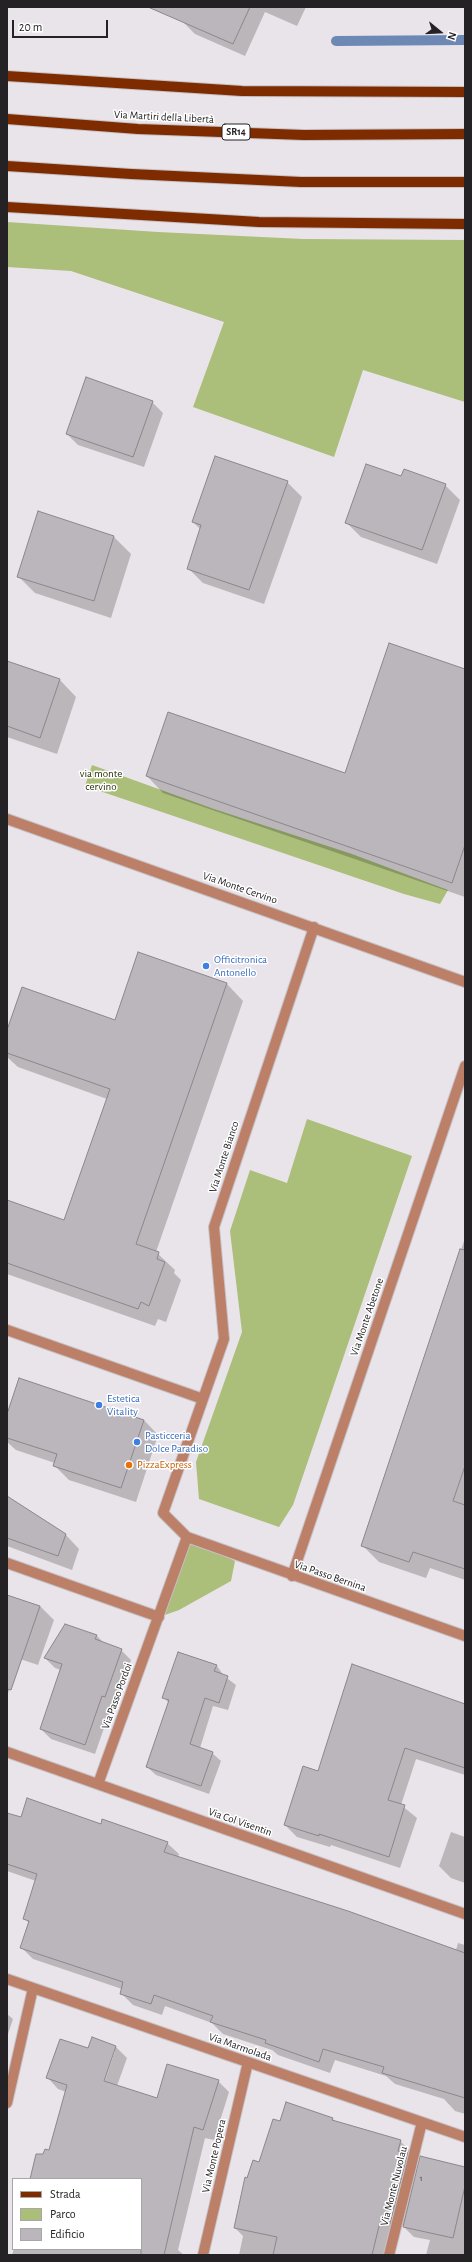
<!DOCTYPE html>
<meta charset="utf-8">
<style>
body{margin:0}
#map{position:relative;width:472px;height:2262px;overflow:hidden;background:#e9e4e9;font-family:"Alegreya Sans",sans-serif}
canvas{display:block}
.frame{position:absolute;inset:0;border:8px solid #242224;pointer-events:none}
.legend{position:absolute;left:12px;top:2178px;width:130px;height:72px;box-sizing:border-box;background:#fff;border:1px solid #a7a7a7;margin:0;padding:5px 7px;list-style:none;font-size:12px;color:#242224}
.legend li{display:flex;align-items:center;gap:8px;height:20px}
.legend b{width:20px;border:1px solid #a7a7a7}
.north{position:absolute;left:420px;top:12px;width:40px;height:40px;-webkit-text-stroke:3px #fff;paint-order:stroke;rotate:108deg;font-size:11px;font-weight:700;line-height:16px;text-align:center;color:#242224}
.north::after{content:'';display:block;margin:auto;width:14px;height:18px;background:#242224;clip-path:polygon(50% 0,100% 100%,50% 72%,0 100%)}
.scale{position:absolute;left:12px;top:20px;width:96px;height:18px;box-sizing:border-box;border:2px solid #242224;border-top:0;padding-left:5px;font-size:12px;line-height:14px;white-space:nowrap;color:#242224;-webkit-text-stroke:3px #fff;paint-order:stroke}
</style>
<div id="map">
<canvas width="472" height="2262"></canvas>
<div class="frame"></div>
<ul class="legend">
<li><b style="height:5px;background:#7f2b00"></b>Strada</li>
<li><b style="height:11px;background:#abbe7a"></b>Parco</li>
<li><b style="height:11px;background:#bbb6bb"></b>Edificio</li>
</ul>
<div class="north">N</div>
<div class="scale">20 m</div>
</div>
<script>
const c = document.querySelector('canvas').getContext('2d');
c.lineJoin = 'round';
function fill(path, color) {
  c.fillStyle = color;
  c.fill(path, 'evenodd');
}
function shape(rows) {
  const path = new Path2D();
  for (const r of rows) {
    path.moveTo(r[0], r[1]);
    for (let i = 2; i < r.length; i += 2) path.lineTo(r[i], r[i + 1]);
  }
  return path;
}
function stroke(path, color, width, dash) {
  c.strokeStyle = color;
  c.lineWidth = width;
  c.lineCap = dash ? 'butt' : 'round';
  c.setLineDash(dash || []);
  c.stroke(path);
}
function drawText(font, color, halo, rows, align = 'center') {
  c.font = font + ' "Alegreya Sans",sans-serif';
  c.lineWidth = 3;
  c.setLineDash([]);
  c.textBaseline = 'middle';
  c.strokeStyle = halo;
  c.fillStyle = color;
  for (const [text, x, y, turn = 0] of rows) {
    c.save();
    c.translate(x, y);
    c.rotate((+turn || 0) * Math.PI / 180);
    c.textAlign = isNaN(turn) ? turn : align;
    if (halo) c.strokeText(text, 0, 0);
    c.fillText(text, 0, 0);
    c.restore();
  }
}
fill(shape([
 [7,222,158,232,303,239,465,240,465,402,363,370,334,457,193,407,224,322,71,271,7,267],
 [92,765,214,809,352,854,448,890,440,904,404,894,85,786],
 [307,1119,412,1156,293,1505,279,1527,199,1499,196,1462,242,1332,230,1231,250,1170,287,1183],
 [187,1537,235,1561,231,1581,179,1610,159,1617]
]), '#abbe7a');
fill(shape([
 [190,7,306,7,297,26,265,12,245,56,195,34,183,22],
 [152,402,163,413,144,467,78,445,67,434],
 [402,478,445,485,460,500,437,564,361,537,346,522],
 [287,482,302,497,264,604,203,583,188,568,201,530,193,522],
 [39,512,114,537,131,554,111,618,35,593,18,576],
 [7,662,60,680,76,697,57,754,7,737],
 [465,670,465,897,163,793,147,776,345,774],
 [227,984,243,1001,156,1252,175,1270,174,1273,181,1280,166,1322,158,1319,155,1326,7,1274,7,1201,65,1221,107,1099,18,1067,7,1057,7,1033,115,1021],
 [465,1238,465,1580,430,1568,426,1578,379,1562,362,1545],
 [7,1417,144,1420,158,1435,136,1502,69,1480,54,1465,55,1463,16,1450,7,1442],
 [7,1502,65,1534,79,1549,72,1570,7,1546],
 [7,1596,40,1606,54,1620,38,1665,20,1659,7,1696],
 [96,1635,105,1644,121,1650,131,1660,115,1706,112,1705,95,1754,51,1739,41,1729,61,1670,55,1668,45,1658],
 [217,1666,224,1676,236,1685,228,1710,213,1706,200,1748,212,1753,221,1761,209,1794,156,1775,147,1767,169,1703,163,1697],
 [353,1666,465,1704,465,1775,416,1759,401,1805,417,1818,400,1868,331,1845,330,1847,297,1837,285,1825,318,1772],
 [7,1814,21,1819,102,1825,167,1843,179,1854,178,1857,456,1950,458,1943,465,1945,465,2114,455,2111,444,2099,395,2084,386,2076,335,2060,330,2073,278,2055,272,2050,223,2034,212,2023,165,2006,162,2015,133,2005,121,1993,122,1989,33,1959,21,1947,29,1923,24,1918,36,1881,7,1871],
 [451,1832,465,1837,465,1883,451,1878,439,1866],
 [7,2014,13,2019,7,2037],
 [93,2039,116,2047,127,2058,117,2086,157,2099,218,2081,229,2092,214,2140,205,2138,178,2250,184,2255,12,2255,14,2249,141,2249,141,2179,51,2179,66,2092,58,2089,48,2078,89,2050],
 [113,2051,115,2051,103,2086,101,2085],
 [332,2118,336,2123,400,2141,410,2151,409,2156,419,2166,465,2168,465,2255,426,2255,430,2240,414,2237,402,2225,400,2233,390,2231,384,2255,239,2255,243,2236,235,2228,248,2179,260,2163,281,2123]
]), '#0003');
stroke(shape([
 [336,41,465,40]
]), '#6e88b5', 10);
const building = shape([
 [148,7,250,7,233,44,148,7],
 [86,377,153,401,133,457,66,434,86,377],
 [215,456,288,481,249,590,187,569,201,525,192,522,215,456],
 [366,464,401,476,404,469,446,484,422,550,345,523,366,464],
 [38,511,114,536,94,601,17,577,38,511],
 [389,643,465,669,465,845,452,883,146,776,168,712,345,773,389,643],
 [7,661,60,679,40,738,7,726,7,661],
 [138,952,227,983,136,1244,159,1252,157,1259,165,1262,149,1306,141,1302,138,1309,7,1263,7,1200,64,1220,110,1089,7,1053,7,1030,22,987,115,1020,138,952],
 [460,1249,465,1250,465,1466,453,1501,465,1505,465,1569,413,1552,409,1562,361,1546,460,1249],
 [19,1378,144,1420,121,1488,53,1466,57,1454,7,1438,7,1414,19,1378],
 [7,1496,66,1534,58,1556,7,1538,7,1496],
 [7,1595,40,1606,11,1690,7,1689,7,1595],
 [65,1624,97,1635,95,1639,122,1649,105,1697,102,1696,85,1745,40,1729,62,1664,44,1658,65,1624],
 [178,1652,217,1665,214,1671,228,1676,219,1703,205,1698,190,1744,213,1752,201,1786,146,1767,169,1700,162,1698,178,1652],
 [352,1664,465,1704,465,1768,405,1748,388,1800,405,1805,389,1857,319,1834,319,1836,284,1825,303,1766,318,1771,352,1664],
 [27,1798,101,1824,102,1819,168,1842,164,1852,348,1911,465,1953,465,2098,382,2073,384,2067,323,2049,319,2062,265,2043,266,2040,210,2022,213,2016,154,1995,151,2004,120,1994,123,1982,20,1948,29,1921,23,1919,37,1874,7,1864,7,1813,21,1817,27,1798],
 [92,2037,116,2046,104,2081,157,2098,167,2064,219,2080,203,2130,194,2127,164,2255,141,2255,141,2179,30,2179,36,2154,43,2154,45,2149,49,2150,67,2085,46,2078,60,2039,88,2048,92,2037],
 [286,2102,333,2118,332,2120,401,2140,398,2151,408,2153,390,2224,380,2222,372,2255,273,2255,277,2237,234,2228,245,2177,247,2178,253,2160,259,2162,273,2119,280,2121,286,2102],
 [420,2156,465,2167,465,2186,453,2238,403,2227,420,2156]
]);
fill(building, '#bbb6bb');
stroke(building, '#8b868b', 1);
const street = shape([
 [7,819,465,982],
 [314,927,214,1227,224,1339,163,1513,187,1537,465,1636],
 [7,1330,203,1399],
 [7,1563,159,1617],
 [292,1576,465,1066],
 [7,1752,465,1914],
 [98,1784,187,1537],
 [7,1979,465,2137],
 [7,2103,33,1988],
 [203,2255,248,2062],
 [389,2255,422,2122]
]);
const primary = shape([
 [7,76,242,91,465,92],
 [7,119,138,129,304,135,465,134],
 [7,166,131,174,301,182,465,182],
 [7,207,259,222,465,224]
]);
stroke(street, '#c6c1c6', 12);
stroke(primary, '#c6c1c6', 12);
stroke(street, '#bc7f67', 10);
stroke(primary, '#7f2b00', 10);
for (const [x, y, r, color] of [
 [206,966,4,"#3f7fe0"],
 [99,1405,4,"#3f7fe0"],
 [137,1442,4,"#3f7fe0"],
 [129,1465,4,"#e8710a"]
]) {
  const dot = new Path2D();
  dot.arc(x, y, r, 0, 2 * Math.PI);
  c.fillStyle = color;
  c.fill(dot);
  stroke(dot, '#fff', 1.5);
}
drawText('9px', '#4a474a', null, [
 ["1",421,2178]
]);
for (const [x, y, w] of [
 [236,132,28]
]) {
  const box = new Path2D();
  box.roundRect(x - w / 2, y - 8, w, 16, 3);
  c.fillStyle = '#fff';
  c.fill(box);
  stroke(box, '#242224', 1);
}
drawText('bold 10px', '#242224', null, [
 ["SR14",236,132]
]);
drawText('11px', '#242224', '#fff', [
 ["Via Martiri della Libertà",164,117,3],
 ["Via Monte Cervino",240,888,19],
 ["Via Monte Bianco",224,1157,-72],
 ["Via Monte Abetone",367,1317,-71],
 ["Via Passo Bernina",330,1576,19],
 ["Via Passo Pordoi",117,1696,-70],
 ["Via Col Visentin",240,1822,19],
 ["Via Marmolada",240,2047,19],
 ["Via Monte Popera",214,2156,-77],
 ["Via Monte Nuvolau",394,2186,-76]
]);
drawText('11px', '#252e05', '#fff', [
 ["via monte",101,774],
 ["cervino",101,787]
]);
drawText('11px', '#366cbe', '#fff', [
 ["Officitronica",214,960],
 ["Antonello",214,973],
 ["Estetica",107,1399],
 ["Vitality",107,1412],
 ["Pasticceria",145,1436],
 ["Dolce Paradiso",145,1449]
], 'left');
drawText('11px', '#c56008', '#fff', [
 ["PizzaExpress",137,1465]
], 'left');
</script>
